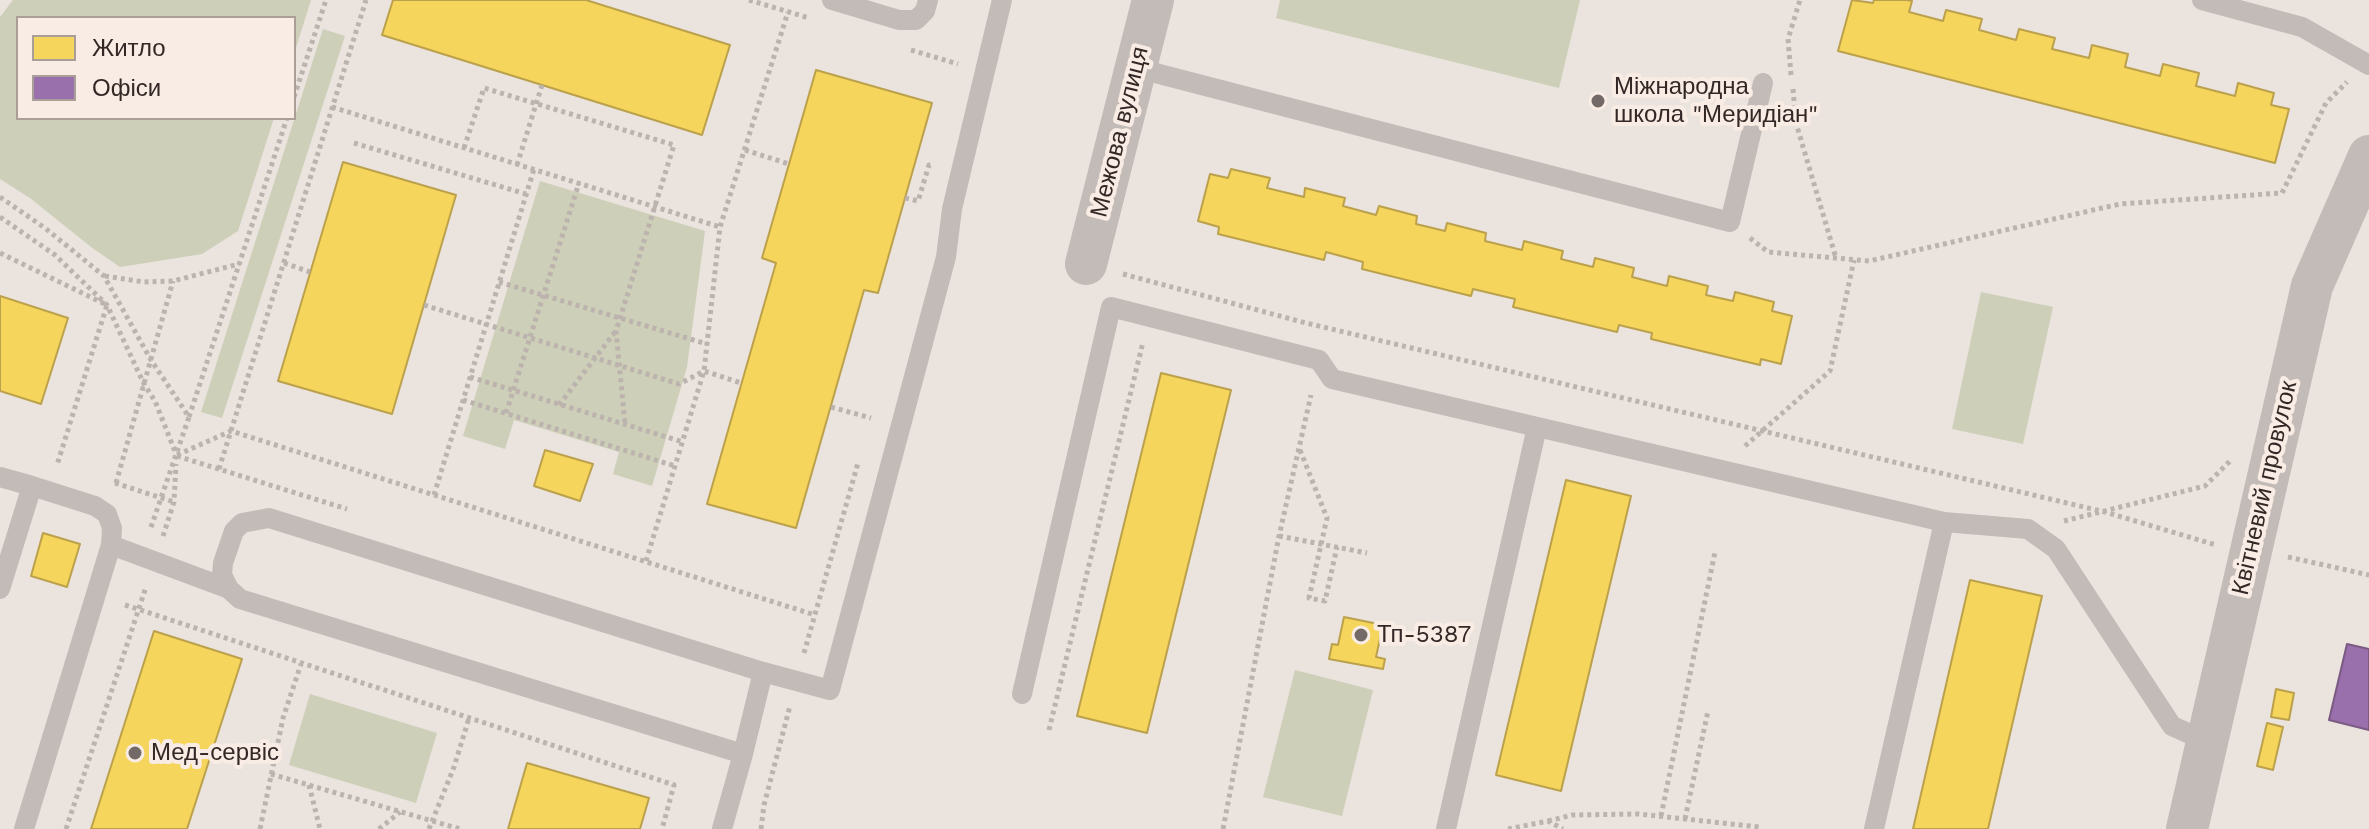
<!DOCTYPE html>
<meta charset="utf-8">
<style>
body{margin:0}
#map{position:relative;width:2369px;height:829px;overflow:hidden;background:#eae3de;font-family:"Work Sans",sans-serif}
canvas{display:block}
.legend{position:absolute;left:16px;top:16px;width:280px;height:104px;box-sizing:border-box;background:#f8ece4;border:2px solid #a99e98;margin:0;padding:10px 14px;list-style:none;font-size:24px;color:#332826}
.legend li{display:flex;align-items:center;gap:16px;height:40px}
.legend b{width:40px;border:2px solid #a99e98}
</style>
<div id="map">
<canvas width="2369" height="829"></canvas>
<ul class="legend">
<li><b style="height:22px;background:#f6d55c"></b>Житло</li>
<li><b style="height:22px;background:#9970ab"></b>Офіси</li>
</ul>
</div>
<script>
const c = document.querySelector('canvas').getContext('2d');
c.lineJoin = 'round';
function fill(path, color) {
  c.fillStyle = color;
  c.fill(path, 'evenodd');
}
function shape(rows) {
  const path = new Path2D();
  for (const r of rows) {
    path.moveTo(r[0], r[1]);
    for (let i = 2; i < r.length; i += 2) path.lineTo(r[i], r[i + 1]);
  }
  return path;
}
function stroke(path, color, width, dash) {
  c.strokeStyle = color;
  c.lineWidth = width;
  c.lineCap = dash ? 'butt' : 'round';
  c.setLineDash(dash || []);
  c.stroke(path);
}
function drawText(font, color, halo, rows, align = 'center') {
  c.font = font + ' "Work Sans",sans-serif';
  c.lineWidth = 8;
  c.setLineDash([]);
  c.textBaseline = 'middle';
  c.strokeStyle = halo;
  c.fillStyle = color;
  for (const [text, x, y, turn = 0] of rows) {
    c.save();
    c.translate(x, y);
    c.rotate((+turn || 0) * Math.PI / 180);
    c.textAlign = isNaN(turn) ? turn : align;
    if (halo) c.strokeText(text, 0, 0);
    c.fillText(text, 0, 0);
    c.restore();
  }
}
fill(shape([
 [13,0,311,0,294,54,294,18,18,18,18,118,274,118,238,231,202,254,120,267,91,247,30,198,0,179,0,17],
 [1280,0,1580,0,1559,88,1276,18],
 [323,29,345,36,222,418,201,412],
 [540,181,705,231,687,367,652,486,613,474,619,452,514,420,505,449,463,436],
 [1981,292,2053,307,2023,444,1952,429],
 [1295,670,1373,690,1342,816,1263,797],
 [310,694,437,733,416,803,289,765]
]), '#cdcfb8');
const homes = shape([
 [393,0,586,0,730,45,702,135,382,35,393,0],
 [1852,0,1873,3,1874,0,1907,0,1912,1,1909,12,1943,21,1946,10,1982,19,1979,30,2016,40,2019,29,2055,38,2052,49,2089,58,2092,45,2128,54,2125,67,2160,76,2163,64,2199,73,2196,86,2235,96,2238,83,2274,93,2271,105,2289,109,2275,163,1838,51,1852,0],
 [816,70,932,103,878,293,864,290,796,528,707,504,776,263,762,258,816,70],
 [343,162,456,195,392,414,278,381,343,162],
 [1231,169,1270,178,1267,188,1304,197,1305,188,1345,198,1343,206,1376,215,1379,206,1417,216,1416,224,1445,231,1447,223,1486,233,1485,241,1522,250,1524,241,1563,251,1561,259,1593,267,1595,258,1634,268,1632,277,1667,286,1669,276,1708,286,1706,295,1733,301,1735,292,1774,302,1772,311,1792,316,1781,364,1761,359,1760,365,1651,339,1652,333,1619,325,1617,332,1513,307,1515,299,1473,289,1471,296,1362,269,1363,262,1326,252,1324,260,1218,234,1219,227,1198,221,1210,174,1228,178,1231,169],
 [0,296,68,318,41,404,0,391,0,296],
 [1161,373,1231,390,1147,733,1077,716,1161,373],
 [545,450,593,464,580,501,534,486,545,450],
 [1566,480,1631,496,1561,791,1496,775,1566,480],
 [43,533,80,544,67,587,31,576,43,533],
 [1970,580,2042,596,1988,829,1913,829,1970,580],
 [1344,617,1383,625,1376,657,1385,659,1383,669,1329,659,1332,644,1338,645,1344,617],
 [154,631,242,659,187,829,91,829,154,631],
 [2276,689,2294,693,2289,720,2271,717,2276,689],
 [2267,723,2283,727,2273,770,2257,766,2267,723],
 [527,763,649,798,640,829,508,829,527,763]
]);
fill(homes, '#f6d55c');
stroke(homes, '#bca14c', 2);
const offices = shape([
 [2347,644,2369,649,2369,730,2329,720,2347,644]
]);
fill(offices, '#9970ab');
stroke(offices, '#7a5a83', 2);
stroke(shape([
 [749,0,809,18],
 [911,50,958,64],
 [1791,75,1788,39,1800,0],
 [1793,89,1796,123,1836,258],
 [294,97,326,0],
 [332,107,720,227],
 [354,143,526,194],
 [464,148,484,88,674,145,616,331,625,424],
 [745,150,789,164],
 [517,165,542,85],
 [0,197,45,228,104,276,151,360,189,417,150,530],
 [905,198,918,201,929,165,933,166],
 [0,217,55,255,107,305,144,384,155,401,176,454],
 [1750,238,1768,252,1869,261,2120,204,2282,193,2326,103,2347,82],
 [0,253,107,305,57,465],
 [284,263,310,272],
 [1123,274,1306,323,2105,512,2216,545],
 [105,276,144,282,173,281,239,264],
 [499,282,707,344],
 [424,305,679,384,704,371,741,383],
 [470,377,683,442],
 [463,400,675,466],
 [559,405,615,332],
 [831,407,871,418],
 [506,413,579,183],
 [189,417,287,118],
 [1745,446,1830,371,1854,260],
 [1300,450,1327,518,1309,598,1325,601,1337,547],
 [177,455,231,431,815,615],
 [177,456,347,509],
 [219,469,366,0],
 [115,483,174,502],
 [116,483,173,281],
 [434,495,534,169],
 [2064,521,2205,486,2231,460],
 [163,536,174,502,176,464],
 [1279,536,1367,553],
 [2288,557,2369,575],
 [646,561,704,371,720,227,788,12],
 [125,605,674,785,662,829],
 [804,653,858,463],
 [1049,730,1143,342],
 [271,774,460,829],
 [309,785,320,829],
 [1661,816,1715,552],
 [1685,819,1708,711],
 [1548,821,1572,815,1639,814,1759,827],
 [66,829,146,587],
 [260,829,283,718,301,664],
 [379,829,400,812],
 [429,829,454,767,469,718],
 [761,829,764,805,790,706],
 [1223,829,1279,536,1311,395],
 [1508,829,1548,821,1563,829]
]), '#bcb3af', 5, [4, 4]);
stroke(shape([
 [832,0,899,20,916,20,925,11,928,0],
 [2202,0,2302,27,2369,65],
 [1136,68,1730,222,1763,83],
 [0,477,32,486,0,589],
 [111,545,229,589],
 [763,672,743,754,240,599,229,589,222,575,223,563,234,531,242,523,269,518,763,672,830,690,946,257,952,209,1002,0],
 [1022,694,1111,307,1319,360,1332,379,1944,522,2028,529,2056,549,2172,726,2206,741],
 [24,829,111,545,112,528,107,514,95,506,32,486],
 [722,829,743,754],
 [1446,829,1537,427],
 [1874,829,1944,522]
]), '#c3bbb7', 20);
stroke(shape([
 [1086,264,1153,0],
 [2187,829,2312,286,2369,156]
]), '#c3bbb7', 42);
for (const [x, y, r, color] of [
 [1598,101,8,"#736966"],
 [1361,635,8,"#736966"],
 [135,753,8,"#736966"]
]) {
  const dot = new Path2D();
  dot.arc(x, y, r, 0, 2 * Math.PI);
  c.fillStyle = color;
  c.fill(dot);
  stroke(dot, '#f8ece4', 3);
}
drawText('24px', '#332826', '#f8ece4', [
 ["Міжнародна",1614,87],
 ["школа \"Меридіан\"",1614,115],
 ["Тп-5387",1377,635],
 ["Мед-сервіс",151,753]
], 'left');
drawText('24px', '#332826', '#f8ece4', [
 ["Межова вулиця",1120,132,-76],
 ["Квітневий провулок",2265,488,-77]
]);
</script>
